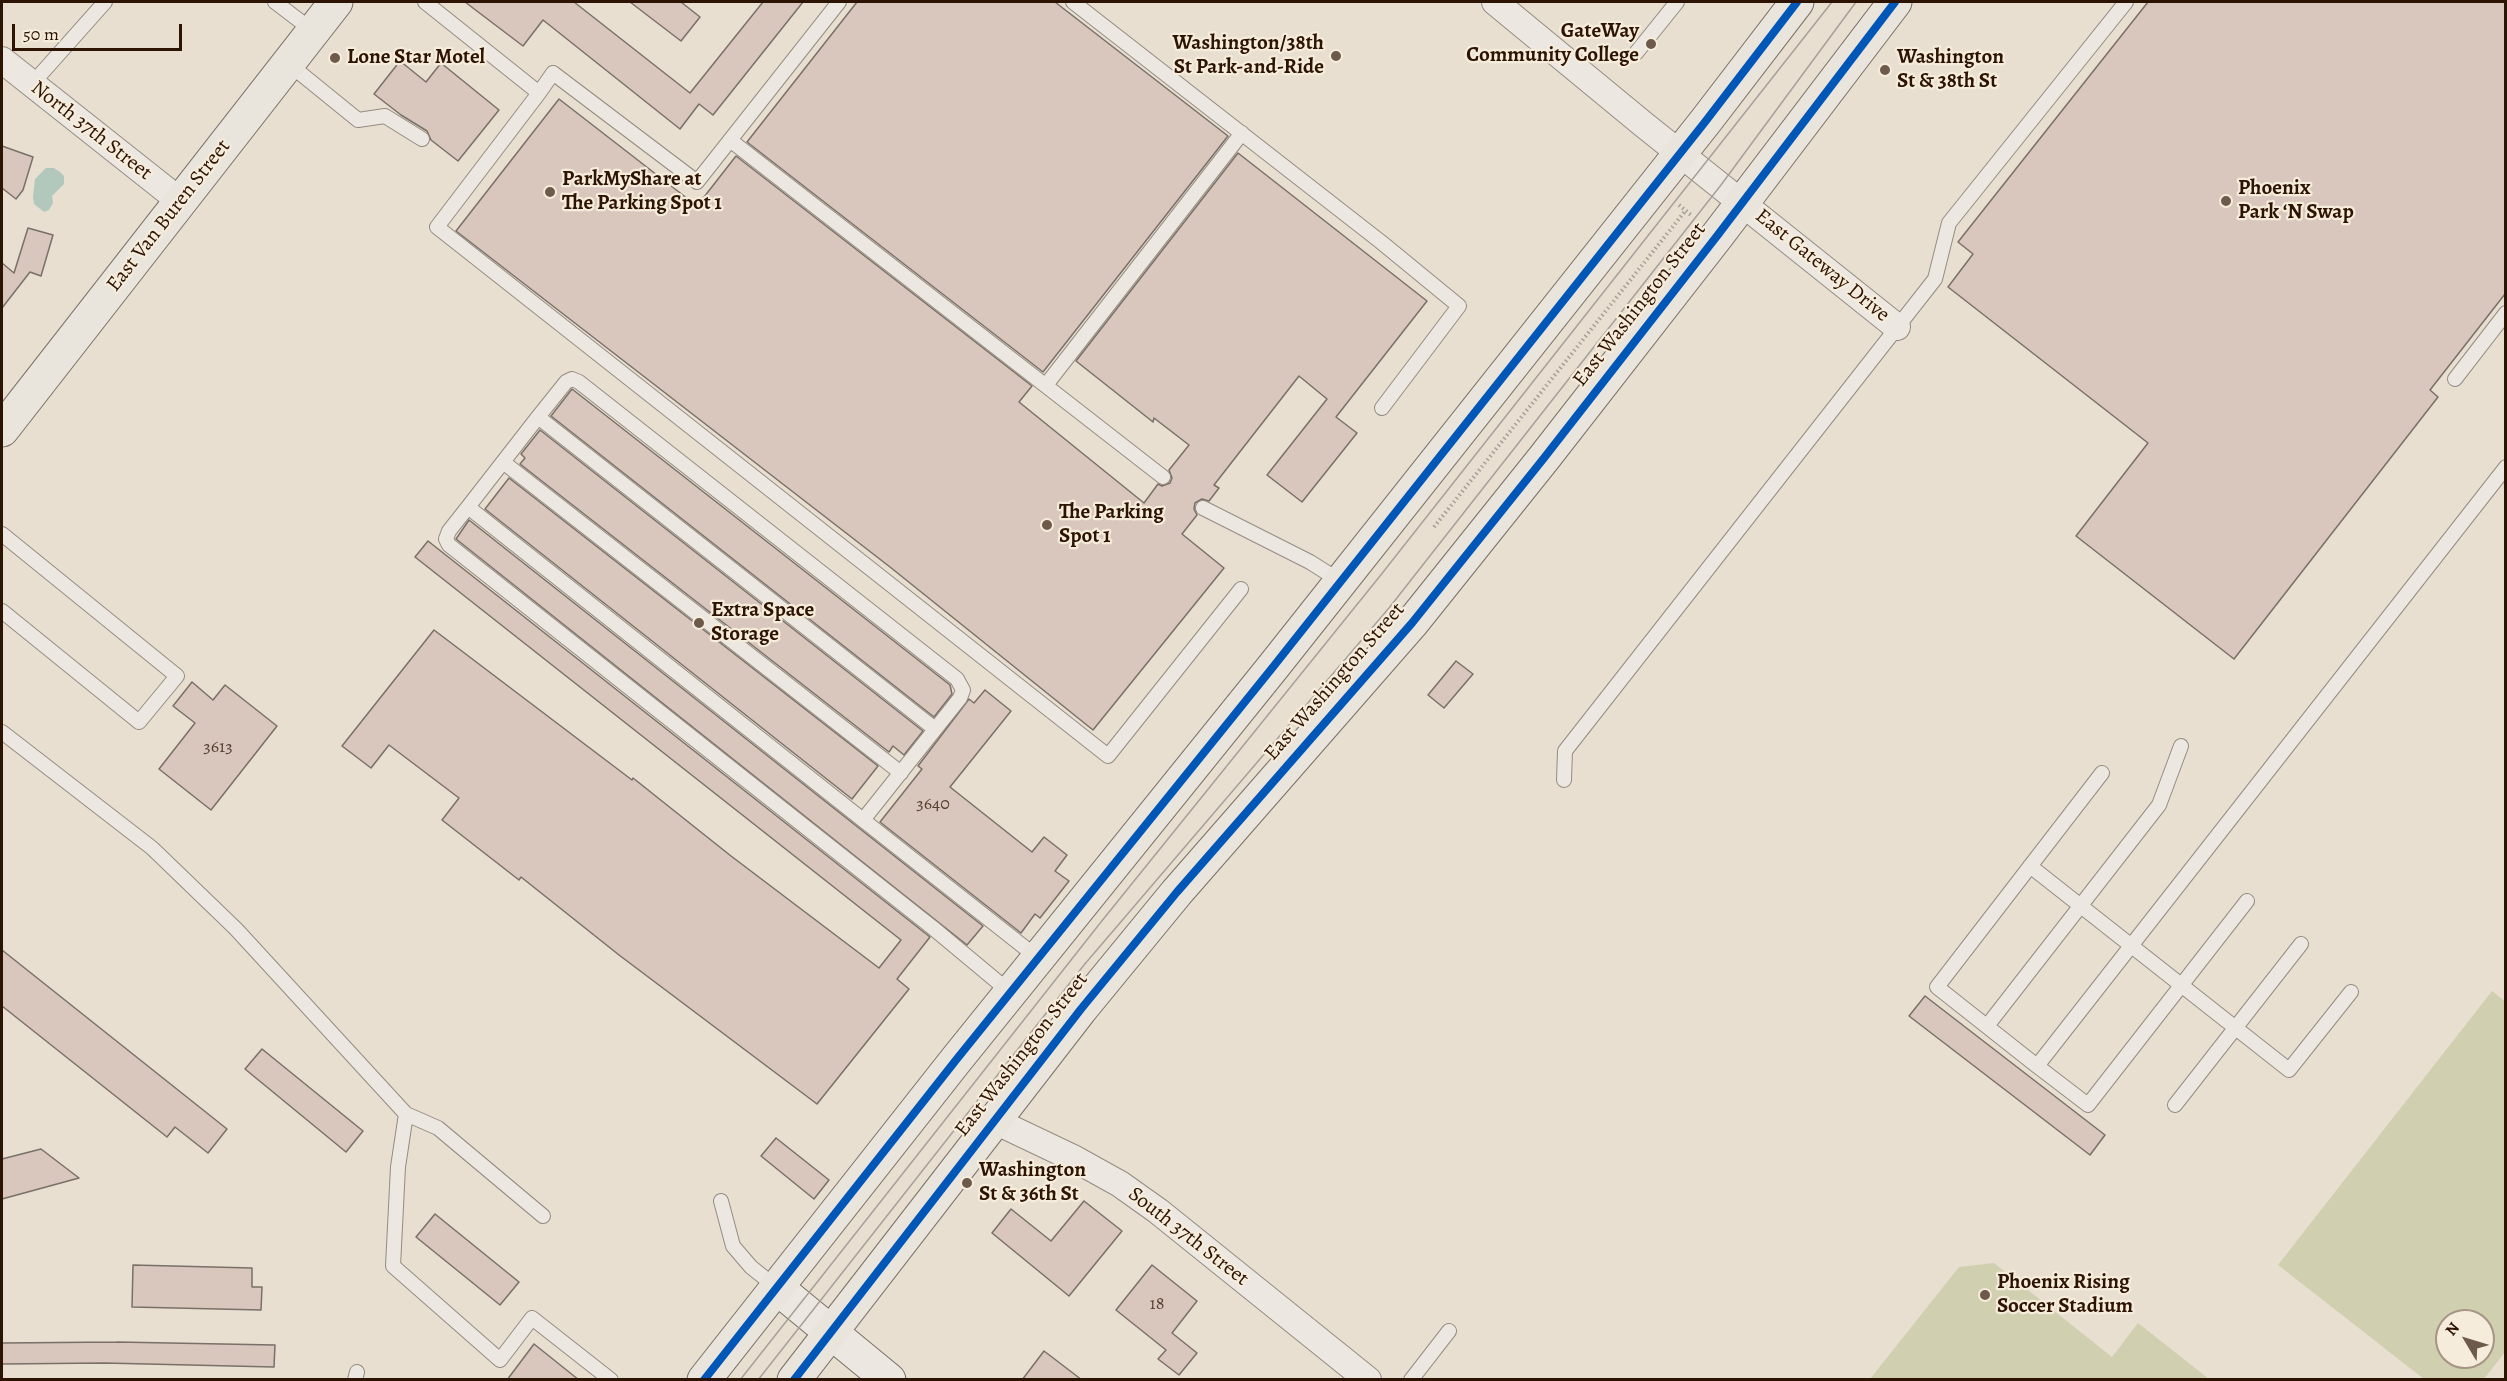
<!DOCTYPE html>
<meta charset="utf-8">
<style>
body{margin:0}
#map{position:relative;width:2507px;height:1381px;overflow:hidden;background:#e8dfd1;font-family:Alegreya,serif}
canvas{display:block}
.frame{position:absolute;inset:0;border:3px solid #2d1302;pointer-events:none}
.north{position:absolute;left:2435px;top:1309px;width:60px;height:60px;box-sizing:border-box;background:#f6ecdb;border:2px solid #a69584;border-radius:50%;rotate:308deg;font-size:16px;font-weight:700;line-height:24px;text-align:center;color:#2d1302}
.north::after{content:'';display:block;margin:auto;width:21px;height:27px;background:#6e5a4a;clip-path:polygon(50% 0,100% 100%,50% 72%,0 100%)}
.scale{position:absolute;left:12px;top:24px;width:170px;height:27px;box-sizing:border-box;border:3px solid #2d1302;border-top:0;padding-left:8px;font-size:18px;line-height:21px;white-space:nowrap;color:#2d1302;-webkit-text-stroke:4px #f6ecdb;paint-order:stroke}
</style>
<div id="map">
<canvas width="2507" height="1381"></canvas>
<div class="frame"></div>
<div class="north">N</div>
<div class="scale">50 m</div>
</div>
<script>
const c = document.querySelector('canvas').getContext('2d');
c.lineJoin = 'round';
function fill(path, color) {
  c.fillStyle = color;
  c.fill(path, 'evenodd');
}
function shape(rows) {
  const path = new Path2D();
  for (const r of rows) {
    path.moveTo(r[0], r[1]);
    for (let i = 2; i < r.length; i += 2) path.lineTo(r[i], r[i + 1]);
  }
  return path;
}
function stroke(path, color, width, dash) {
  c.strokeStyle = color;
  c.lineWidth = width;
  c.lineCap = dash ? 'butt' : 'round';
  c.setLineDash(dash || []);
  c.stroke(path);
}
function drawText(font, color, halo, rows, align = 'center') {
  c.font = font + ' Alegreya,serif';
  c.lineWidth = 4.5;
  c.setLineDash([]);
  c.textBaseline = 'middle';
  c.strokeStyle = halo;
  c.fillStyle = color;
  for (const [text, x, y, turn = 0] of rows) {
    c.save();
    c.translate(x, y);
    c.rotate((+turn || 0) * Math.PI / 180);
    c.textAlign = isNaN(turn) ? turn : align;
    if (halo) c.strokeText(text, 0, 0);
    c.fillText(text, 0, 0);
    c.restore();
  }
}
fill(shape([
 [2492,991,2506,1002,2505,1352,2484,1379,2424,1379,2278,1265],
 [2447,1321,2483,1321,2483,1357,2447,1357],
 [1994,1263,2112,1357,2138,1323,2209,1379,1870,1379,1959,1267]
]), '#d0cfaf');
fill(shape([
 [46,168,54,168,60,172,64,176,64,184,52,196,53,203,49,210,44,212,34,204,33,197,35,179]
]), '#b2c8bd');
const building = shape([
 [465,2,574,2,690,93,763,2,803,2,713,115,699,104,680,129,543,20,523,46,465,2],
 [630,2,681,2,700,17,681,41,630,2],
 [857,2,1055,2,1228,136,1043,372,747,142,857,2],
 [2148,2,2505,2,2505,294,2430,390,2438,397,2234,659,2076,536,2148,443,1948,287,1973,254,1958,242,2148,2],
 [400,61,426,82,441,63,499,110,458,161,431,140,427,131,401,115,374,94,400,61],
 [559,99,697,206,736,156,1032,386,1019,402,1144,503,1158,484,1162,486,1170,483,1172,478,1169,470,1189,445,1154,418,1153,422,1076,361,1238,153,1427,301,1336,417,1357,433,1302,502,1267,475,1327,399,1299,376,1214,485,1219,488,1209,501,1202,499,1195,503,1194,509,1197,515,1182,534,1224,568,1093,730,890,567,456,231,559,99],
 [2,146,33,157,23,190,16,199,2,188,2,146],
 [28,228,53,235,41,276,30,272,2,308,2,263,14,273,28,228],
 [572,389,950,685,952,694,934,717,551,416,572,389],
 [540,430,923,731,904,755,893,746,889,752,520,464,525,458,521,454,540,430],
 [509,478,878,766,852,799,485,509,509,478],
 [469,520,983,926,967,945,456,539,469,520],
 [428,541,930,937,897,979,909,989,817,1104,619,955,521,877,519,880,442,820,459,798,389,745,371,768,342,746,434,630,632,780,633,778,731,856,879,968,901,940,415,557,428,541],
 [1456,661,1473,674,1444,708,1428,695,1456,661],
 [192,682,213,700,225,685,277,726,211,810,159,769,195,723,173,706,192,682],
 [985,690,1011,711,950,787,1032,852,1044,837,1067,855,1055,871,1069,881,1040,918,1035,914,1021,933,880,822,922,769,918,766,969,699,974,703,985,690],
 [2,950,227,1129,208,1153,175,1127,167,1137,2,1006,2,950],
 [1925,996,2105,1135,2090,1155,1909,1016,1925,996],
 [262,1049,363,1131,346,1152,245,1069,262,1049],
 [776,1138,829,1180,814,1199,761,1156,776,1138],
 [41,1149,79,1178,2,1199,2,1159,41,1149],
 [1084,1201,1122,1231,1069,1296,992,1233,1011,1209,1051,1241,1084,1201],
 [435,1214,519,1282,500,1305,416,1237,435,1214],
 [133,1265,252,1268,252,1287,262,1287,261,1310,132,1307,133,1265],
 [1152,1265,1197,1301,1172,1333,1197,1353,1179,1375,1158,1359,1166,1350,1116,1310,1152,1265],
 [117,1342,275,1345,274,1367,104,1363,2,1364,2,1343,117,1342],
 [534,1344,579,1380,507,1380,534,1344],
 [1044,1351,1082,1380,1022,1380,1044,1351]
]);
fill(building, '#d9c6bd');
stroke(building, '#797067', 1.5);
const lane = shape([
 [275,2,313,31],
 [425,2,539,93,437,227,1108,756,1241,589],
 [1073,2,1381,242,1459,306,1382,408],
 [1636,53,1677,2],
 [289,64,358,120,385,116,422,139],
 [32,84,105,2],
 [539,93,553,73,697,182,839,2],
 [730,140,1163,477],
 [2455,379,2506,313],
 [1046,385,1242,133],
 [538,417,935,729],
 [503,462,901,773],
 [468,507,863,820,960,698,963,690,957,679,579,382,572,379,566,382,538,417,468,507,449,531,446,539,449,545,933,928,1011,993],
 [1203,508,1310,562,1340,581],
 [2,534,177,676,139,722,2,611],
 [2,732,152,848,236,929,406,1114,398,1167,393,1266,500,1360,532,1318,611,1380],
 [2102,773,1937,987,2037,1066,2506,467],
 [1564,780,1565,751,1935,279,1949,223,2126,2],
 [863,820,1038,958],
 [2030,866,2289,1070,2351,992],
 [1987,1026,2159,805,2181,746],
 [2037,1066,2088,1105,2247,901],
 [2175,1105,2301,944],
 [406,1114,438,1128,543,1216],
 [721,1201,733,1246,751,1267,776,1287],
 [355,1380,357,1372],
 [1411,1380,1449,1331]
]);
const street = shape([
 [1495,2,1643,124,1897,327],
 [2,60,180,201],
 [993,1120,1075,1159,1120,1184,1158,1211,1368,1380]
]);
const secondary = shape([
 [776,1287,889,1380]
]);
const primary = shape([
 [2,430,336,2],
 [704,1380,956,1060,1273,667,1705,122,1797,2],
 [794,1380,1081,1009,1177,892,1412,623,1544,458,1717,236,1895,2]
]);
stroke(lane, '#948c82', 16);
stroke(street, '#948c82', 28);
stroke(secondary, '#797067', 35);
stroke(primary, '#797067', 35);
stroke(shape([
 [1679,205,1691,215],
 [1434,527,1686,210]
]), '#a7a099', 4, [1.5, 3]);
stroke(lane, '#ece8e1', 14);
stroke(street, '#ece8e1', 26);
stroke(secondary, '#ece8e1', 33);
stroke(primary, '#e9e4dc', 33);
stroke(shape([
 [740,1380,1101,922,1380,576,1832,2],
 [758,1380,1084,965,1389,608,1721,185,1856,2]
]), '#a7a099', 1.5);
stroke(shape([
 [704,1380,956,1060,1273,667,1705,122,1797,2],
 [794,1380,1081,1009,1177,892,1412,623,1544,458,1717,236,1895,2]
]), '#0057b8', 8);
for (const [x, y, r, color] of [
 [1651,44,6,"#6e5a4a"],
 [1336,56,6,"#6e5a4a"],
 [335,58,6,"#6e5a4a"],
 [1885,70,6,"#6e5a4a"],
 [550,192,6,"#6e5a4a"],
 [2226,201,6,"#6e5a4a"],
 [1047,525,6,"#6e5a4a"],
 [699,623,6,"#6e5a4a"],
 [967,1183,6,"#6e5a4a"],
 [1985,1295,6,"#6e5a4a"]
]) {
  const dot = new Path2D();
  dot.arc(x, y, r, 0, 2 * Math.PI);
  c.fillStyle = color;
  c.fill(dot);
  stroke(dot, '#f6ecdb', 2);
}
drawText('18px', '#584031', null, [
 ["3613",218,748],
 ["3640",933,805],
 ["18",1157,1305]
]);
drawText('bold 21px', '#2d1302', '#f6ecdb', [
 ["GateWay",1639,32,"right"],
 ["Community College",1639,56,"right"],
 ["Washington/38th",1324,44,"right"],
 ["St Park-and-Ride",1324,68,"right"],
 ["Lone Star Motel",347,58],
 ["Washington",1897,58],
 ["St & 38th St",1897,82],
 ["ParkMyShare at",562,180],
 ["The Parking Spot 1",562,204],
 ["Phoenix",2238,189],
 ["Park ‘N Swap",2238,213],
 ["The Parking",1059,513],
 ["Spot 1",1059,537],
 ["Extra Space",711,611],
 ["Storage",711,635],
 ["Washington",979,1171],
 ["St & 36th St",979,1195],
 ["Phoenix Rising",1997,1283],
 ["Soccer Stadium",1997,1307]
], 'left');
drawText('21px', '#2d1302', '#f6ecdb', [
 ["North 37th Street",91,131,38],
 ["East Van Buren Street",169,216,-52],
 ["East Gateway Drive",1822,266,39],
 ["East Washington Street",1640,305,-52],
 ["East Washington Street",1335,682,-49],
 ["East Washington Street",1022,1055,-52],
 ["South 37th Street",1188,1237,38]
]);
</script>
